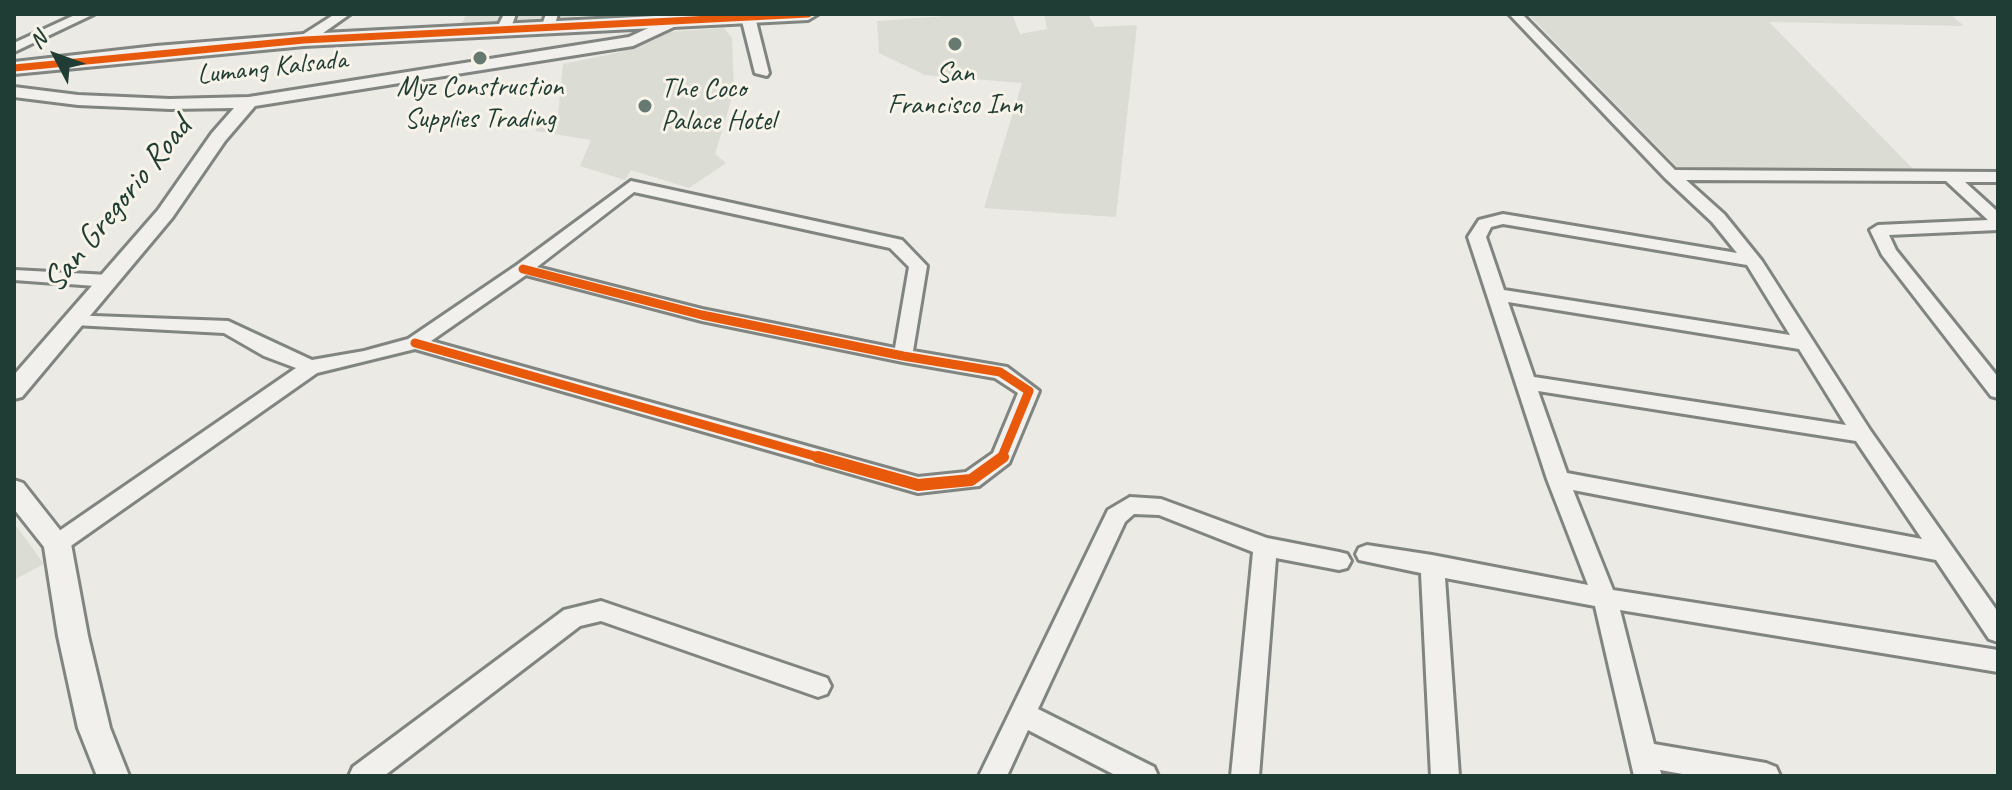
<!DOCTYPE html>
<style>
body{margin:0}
#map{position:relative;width:2012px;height:790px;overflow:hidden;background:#ebeae4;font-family:Caveat,sans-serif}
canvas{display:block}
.frame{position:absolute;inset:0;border:16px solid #1f3d34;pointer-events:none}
.north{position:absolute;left:16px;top:16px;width:80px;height:80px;-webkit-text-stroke:6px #f7f3e8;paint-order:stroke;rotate:311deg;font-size:22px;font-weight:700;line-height:32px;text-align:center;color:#1f3d34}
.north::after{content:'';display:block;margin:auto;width:28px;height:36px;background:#1f3d34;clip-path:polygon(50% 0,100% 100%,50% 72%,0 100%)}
</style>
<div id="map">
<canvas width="2012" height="790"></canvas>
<div class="frame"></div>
<div class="north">N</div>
</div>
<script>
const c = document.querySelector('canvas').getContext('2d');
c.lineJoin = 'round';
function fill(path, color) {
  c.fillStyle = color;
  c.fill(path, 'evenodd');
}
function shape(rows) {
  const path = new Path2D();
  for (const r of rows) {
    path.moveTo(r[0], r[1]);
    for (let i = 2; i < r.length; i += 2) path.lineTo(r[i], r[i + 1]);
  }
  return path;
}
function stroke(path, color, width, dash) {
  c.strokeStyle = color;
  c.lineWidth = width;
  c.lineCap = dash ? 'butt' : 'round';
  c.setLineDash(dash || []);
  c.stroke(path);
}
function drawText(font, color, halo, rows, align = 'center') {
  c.font = font + ' Caveat,sans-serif';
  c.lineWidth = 6;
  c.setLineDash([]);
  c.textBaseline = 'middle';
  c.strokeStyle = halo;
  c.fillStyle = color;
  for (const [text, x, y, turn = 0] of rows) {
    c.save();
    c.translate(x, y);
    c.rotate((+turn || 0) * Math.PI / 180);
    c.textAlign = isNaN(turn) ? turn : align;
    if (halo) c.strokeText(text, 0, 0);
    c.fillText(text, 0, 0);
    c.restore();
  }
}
fill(shape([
 [466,14,576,14,574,20,462,24],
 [975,14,1012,14,1020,34,1047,29,1044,14,1088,14,1095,27,1137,25,1116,217,984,208,1022,83,925,75,879,53,877,21],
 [1528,14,1950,14,1964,26,1769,22,1920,176,1681,171],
 [724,28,732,38,734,91,715,154,726,163,689,188,631,170,625,180,580,166,591,140,536,131,537,117,558,115,563,64,616,53,654,40,665,32],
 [14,523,44,564,14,580]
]), '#dbdcd3');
const minor = shape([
 [77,14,94,14,14,52,14,43,77,14],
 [335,14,350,14,309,43,299,43,299,37,335,14],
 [504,14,516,14,510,30,503,34,496,30,504,14],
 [546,14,558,14,553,31,541,28,546,14],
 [743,14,755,17,769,73,767,76,755,73,741,17,743,14],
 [1509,14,1522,14,1675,170,1998,172,1998,182,1965,182,1998,212,1998,230,1889,235,1896,250,1998,377,1998,398,1991,396,1882,255,1870,230,1878,225,1988,220,1946,181,1686,180,1724,214,1762,261,1870,430,1998,612,1998,642,1989,639,1936,560,1573,490,1613,590,1998,650,1998,672,1620,610,1654,744,1766,763,1776,767,1780,776,1694,776,1660,770,1662,776,1634,776,1595,606,1445,578,1459,776,1431,776,1421,573,1359,560,1356,554,1359,548,1367,545,1432,555,1588,585,1547,479,1468,237,1479,220,1503,214,1737,253,1712,222,1665,178,1509,14],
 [1503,224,1747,265,1790,335,1504,290,1486,237,1491,227,1503,224],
 [1508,302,1799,349,1846,425,1534,377,1508,302],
 [1538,391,1856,441,1922,539,1567,473,1538,391],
 [631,181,902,240,927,266,913,351,1007,367,1039,391,1009,463,979,486,918,493,415,349,317,373,65,550,57,553,49,550,46,544,49,538,296,368,264,356,224,333,74,325,65,319,67,315,228,321,312,360,364,351,408,339,517,265,631,181],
 [634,192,890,248,909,267,895,348,702,309,537,267,634,192],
 [526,275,702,321,903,362,995,378,1018,393,993,453,966,472,918,477,431,341,526,275],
 [14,270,109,275,118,281,109,287,14,280,14,270],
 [1130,497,1161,499,1267,538,1339,552,1347,554,1351,561,1347,568,1339,570,1276,558,1259,776,1231,776,1253,552,1159,515,1134,514,1125,522,1038,709,1154,767,1158,776,1117,776,1028,730,1007,776,979,776,1108,510,1130,497],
 [601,601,827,678,831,686,827,694,818,697,601,621,580,626,384,776,349,776,353,767,564,610,601,601]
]);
const tertiary = shape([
 [672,17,680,22,678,25,633,46,255,106,225,141,172,218,22,397,14,399,14,375,158,210,212,133,234,108,170,109,78,105,14,97,14,87,78,95,170,99,249,97,629,37,672,17],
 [14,480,23,483,71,544,88,636,110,728,129,776,97,776,78,728,58,636,44,547,14,509,14,480]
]);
const primary = shape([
 [694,14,818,14,808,20,304,46,14,74,14,62,156,46,304,34,694,14]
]);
stroke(minor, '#808581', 6);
stroke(tertiary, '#808581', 6);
stroke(primary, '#808581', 6);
fill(minor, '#f1f0ec');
fill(tertiary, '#f1f0ec');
fill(primary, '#f1f0ec');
stroke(shape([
 [14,68,304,40,808,14]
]), '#e8590c', 7);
stroke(shape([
 [523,269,702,315,903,356,1000,372,1029,391,1001,459],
 [415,343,825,459]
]), '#e8590c', 9);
stroke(shape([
 [818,457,918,485,971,480,1003,457]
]), '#e8590c', 12);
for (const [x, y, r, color] of [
 [955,44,8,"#667a72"],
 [480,58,8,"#667a72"],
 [645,106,8,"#667a72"]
]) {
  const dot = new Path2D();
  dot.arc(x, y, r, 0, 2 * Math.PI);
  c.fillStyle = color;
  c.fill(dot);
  stroke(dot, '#f7f3e8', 3);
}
drawText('28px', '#1f3d34', '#f7f3e8', [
 ["Lumang Kalsada",272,68,-6]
]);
drawText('28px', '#1f3d34', '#f7f3e8', [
 ["San",955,74],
 ["Francisco Inn",955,106],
 ["Myz Construction",480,88],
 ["Supplies Trading",480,120],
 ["The Coco",661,90,"left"],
 ["Palace Hotel",661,122,"left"]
]);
drawText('34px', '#1f3d34', '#f7f3e8', [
 ["San Gregorio Road",118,205,-51]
]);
</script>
